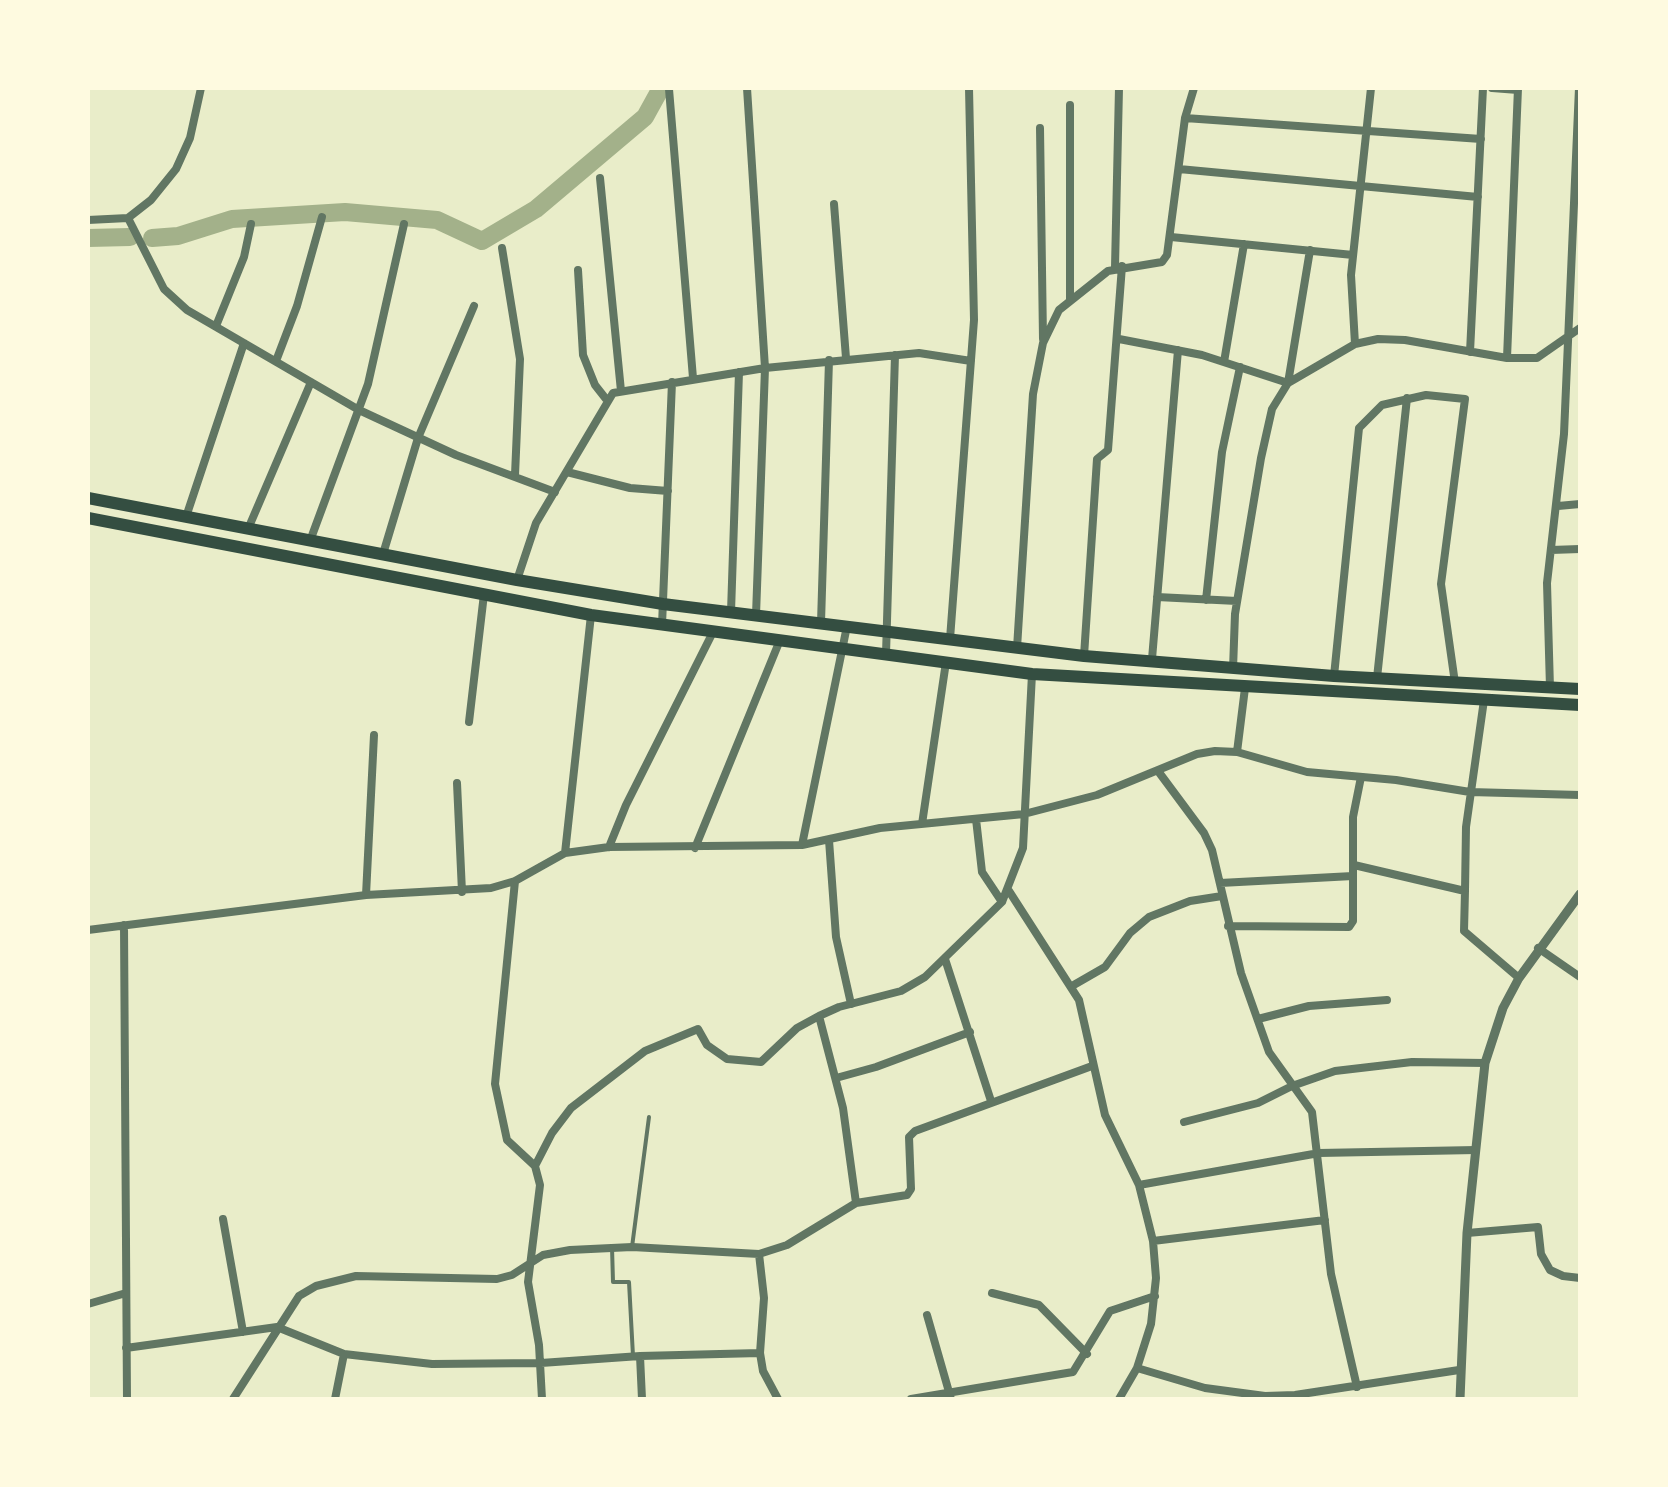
<!DOCTYPE html>
<style>
body{margin:0}
#map{position:relative;width:1668px;height:1487px;overflow:hidden;background:#e9edc9;font-family:Arial,sans-serif}
canvas{display:block}
.frame{position:absolute;inset:0;border:90px solid #fefae0;pointer-events:none}
</style>
<div id="map">
<canvas width="1668" height="1487"></canvas>
<div class="frame"></div>
</div>
<script>
const c = document.querySelector('canvas').getContext('2d');
c.lineJoin = 'round';
function shape(rows) {
  const path = new Path2D();
  for (const r of rows) {
    path.moveTo(r[0], r[1]);
    for (let i = 2; i < r.length; i += 2) path.lineTo(r[i], r[i + 1]);
  }
  return path;
}
function stroke(path, color, width, dash) {
  c.strokeStyle = color;
  c.lineWidth = width;
  c.lineCap = dash ? 'butt' : 'round';
  c.setLineDash(dash || []);
  c.stroke(path);
}
stroke(shape([
 [88,238,130,237],
 [152,238,178,236,232,219,345,212,437,220,482,241,536,209,645,117,661,88]
]), '#a3b18a', 18);
stroke(shape([
 [612,1247,613,1282,629,1282,633,1356],
 [632,1247,649,1117]
]), '#617663', 4);
stroke(shape([
 [1492,88,1518,90],
 [669,89,693,378],
 [1070,105,1070,299],
 [1185,118,1481,139],
 [1040,128,1043,339],
 [1179,169,1478,197],
 [600,178,621,391],
 [834,204,846,358],
 [128,218,164,289,187,310,359,410,456,455,555,492],
 [88,220,128,218,151,200,176,169,190,138,201,88],
 [1171,237,1353,255],
 [502,248,520,359,515,475],
 [1115,267,1119,88],
 [578,270,583,355,595,385,606,399],
 [216,326,244,257,251,224],
 [1119,339,1202,355,1288,383,1310,250],
 [1355,344,1351,275,1371,88],
 [1470,352,1483,88],
 [1507,358,1537,358,1580,328],
 [276,361,297,306,322,217],
 [1224,362,1244,244],
 [567,472,630,488,668,491],
 [1558,506,1580,504],
 [186,517,244,343],
 [248,529,311,382],
 [310,541,368,384,404,224],
 [1551,550,1580,549],
 [383,554,418,438,474,306],
 [517,580,536,523,613,393,765,368,747,88],
 [1157,597,1237,601],
 [1206,600,1222,452,1240,367],
 [731,612,739,372],
 [756,615,765,368,919,353,971,361],
 [821,623,829,360],
 [662,625,672,382],
 [950,639,974,320,969,88],
 [1017,648,1033,394,1043,343,1059,310,1108,271,1162,262,1167,255,1185,118,1194,88],
 [886,654,895,355],
 [1084,656,1097,459,1108,450,1122,266],
 [1152,659,1178,350],
 [1233,669,1235,614,1261,458,1272,409,1288,383,1355,344,1378,339,1405,340,1507,358,1518,88],
 [1334,676,1359,428,1382,405,1426,395,1465,399,1441,584,1455,683],
 [1377,678,1407,398],
 [1550,688,1547,583,1564,434,1579,88],
 [469,722,484,594],
 [1237,752,1245,688],
 [1158,771,1204,833,1212,850,1241,973,1269,1052,1312,1112,1331,1274,1357,1387],
 [457,783,462,892],
 [976,819,982,872,1002,902],
 [922,824,946,662],
 [829,840,836,937,851,1004],
 [802,845,847,626],
 [609,847,626,805,713,632],
 [695,848,780,640],
 [565,853,609,847,802,845,880,828,1024,814,1097,795,1197,754,1215,751,1237,752,1307,772,1396,780,1470,792,1580,795],
 [1354,865,1465,891,1464,931,1519,978],
 [515,881,495,1084,507,1140,535,1166,540,1185,528,1282,539,1345,542,1399],
 [1220,883,1353,876,1353,817,1361,777],
 [1009,891,1079,1000,1105,1115,1139,1185,1153,1241,1156,1278,1151,1324,1137,1368,1119,1399],
 [1465,891,1466,827,1484,700],
 [366,895,374,735],
 [124,925,127,1399],
 [1228,926,1349,927,1353,921,1353,876],
 [88,930,366,895,491,888,515,881,565,853,591,615],
 [1538,948,1580,977],
 [945,959,991,1101],
 [1072,986,1105,967,1130,933,1149,917,1190,901,1222,896],
 [819,1016,843,1108,856,1203],
 [1258,1019,1309,1006,1387,1000],
 [836,1078,876,1067,970,1032],
 [1184,1122,1258,1103,1292,1086,1335,1071,1412,1062,1485,1063],
 [535,1166,552,1133,571,1108,645,1051,698,1029,707,1045,727,1059,761,1062,797,1028,819,1016,839,1007,901,991,925,977,1002,902,1023,848,1032,674],
 [1139,1185,1319,1153,1476,1150],
 [223,1219,243,1332],
 [1467,1233,1538,1227,1541,1254,1550,1270,1563,1276,1580,1278],
 [1153,1241,1325,1220],
 [759,1254,764,1298,760,1353,763,1371,778,1399],
 [992,1293,1039,1305,1087,1354],
 [88,1304,126,1293],
 [927,1315,951,1399],
 [126,1348,277,1327,344,1354,432,1364,541,1363,640,1356,760,1353],
 [640,1356,642,1399],
 [1137,1368,1205,1388,1265,1396,1295,1395,1459,1370],
 [233,1399,299,1296,316,1286,356,1276,497,1279,512,1275,543,1255,570,1250,632,1247,759,1254,787,1245,856,1203,907,1195,911,1189,909,1137,915,1131,1092,1066],
 [335,1399,344,1354],
 [911,1399,1073,1372,1110,1311,1155,1296]
]), '#617663', 8);
stroke(shape([
 [1460,1399,1467,1233,1485,1063,1503,1008,1519,978,1580,894]
]), '#617663', 9);
stroke(shape([
 [88,498,517,580,663,604,1084,656,1334,676,1580,689],
 [88,518,591,615,1032,674,1580,705]
]), '#344e41', 12);
</script>
